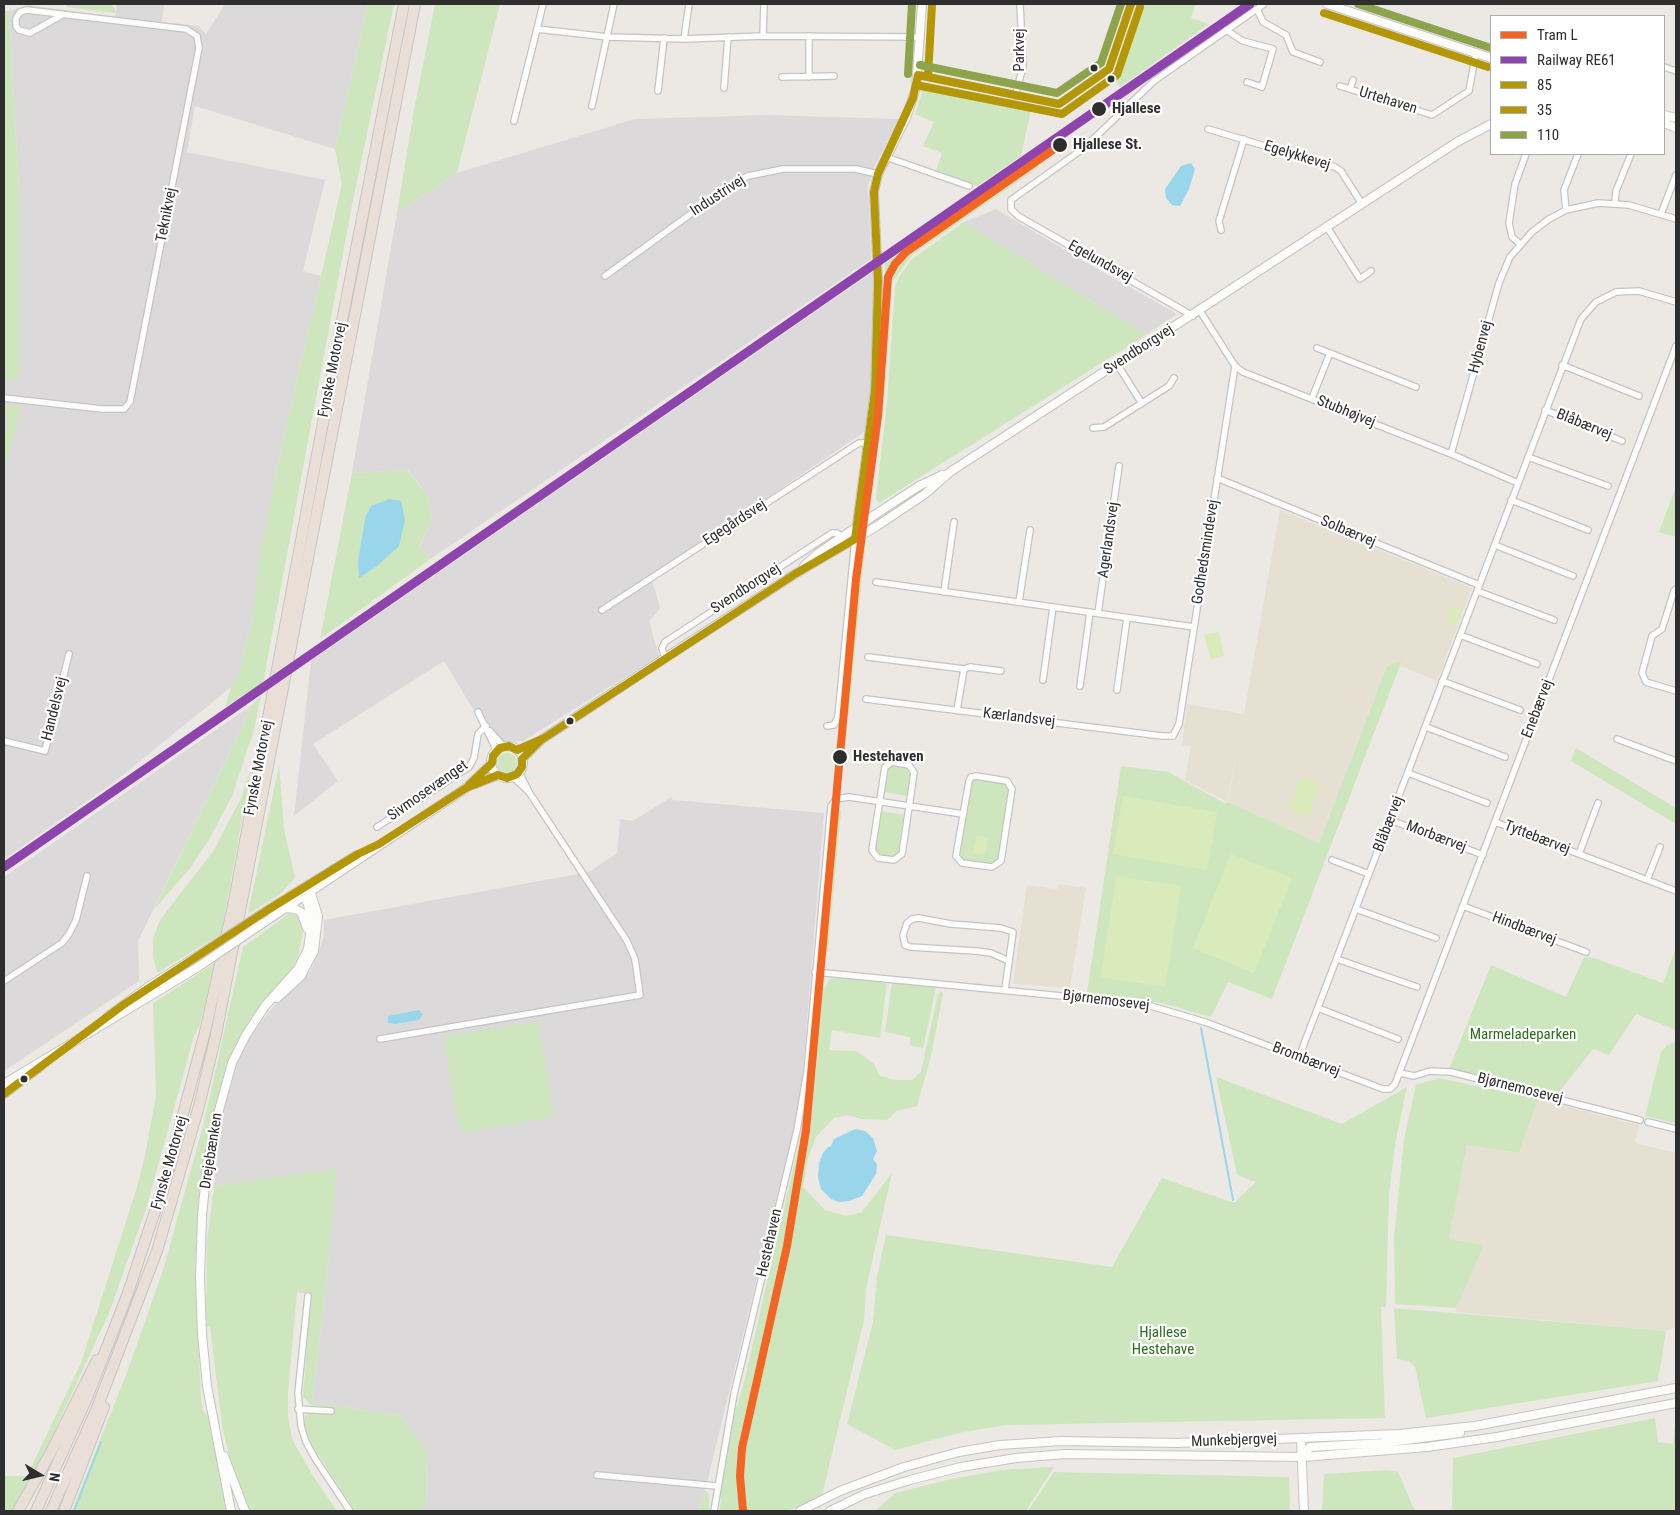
<!DOCTYPE html>
<meta charset="utf-8">
<style>
body{margin:0}
#map{position:relative;width:1680px;height:1515px;overflow:hidden;background:#ece8e4;font-family:"Roboto Condensed",sans-serif}
canvas{display:block}
.frame{position:absolute;inset:0;border:5px solid #2e2e2e;pointer-events:none}
.legend{position:absolute;left:1490px;top:15px;width:175px;height:140px;box-sizing:border-box;background:#fff;border:1px solid #ababab;margin:0;padding:6px 9px;list-style:none;font-size:15px;color:#2e2e2e}
.legend li{display:flex;align-items:center;gap:10px;height:25px}
.legend b{width:25px;border:1px solid #ababab}
.north{position:absolute;left:15px;top:1450px;width:50px;height:50px;-webkit-text-stroke:4px #fff;paint-order:stroke;rotate:99deg;font-size:14px;font-weight:700;line-height:20px;text-align:center;color:#2e2e2e}
.north::after{content:'';display:block;margin:auto;width:18px;height:22px;background:#2e2e2e;clip-path:polygon(50% 0,100% 100%,50% 72%,0 100%)}
</style>
<div id="map">
<canvas width="1680" height="1515"></canvas>
<div class="frame"></div>
<ul class="legend">
<li><b style="height:6px;background:#f26522"></b>Tram L</li>
<li><b style="height:6px;background:#8e44ad"></b>Railway RE61</li>
<li><b style="height:6px;background:#b49707"></b>85</li>
<li><b style="height:6px;background:#b49707"></b>35</li>
<li><b style="height:6px;background:#8da44d"></b>110</li>
</ul>
<div class="north">N</div>
</div>
<script>
const c = document.querySelector('canvas').getContext('2d');
c.lineJoin = 'round';
function fill(path, color) {
  c.fillStyle = color;
  c.fill(path, 'evenodd');
}
function shape(rows) {
  const path = new Path2D();
  for (const r of rows) {
    if (r.length === 3) {
      path.moveTo(r[0] + r[2], r[1]);
      path.arc(r[0], r[1], r[2], 0, 2 * Math.PI);
      continue;
    }
    path.moveTo(r[0], r[1]);
    for (let i = 2; i < r.length; i += 2) path.lineTo(r[i], r[i + 1]);
  }
  return path;
}
function stroke(path, color, width, dash) {
  c.strokeStyle = color;
  c.lineWidth = width;
  c.lineCap = dash ? 'butt' : 'round';
  c.setLineDash(dash || []);
  c.stroke(path);
}
function drawText(font, color, halo, rows, align = 'center') {
  c.font = font + ' "Roboto Condensed",sans-serif';
  c.lineWidth = 4.5;
  c.setLineDash([]);
  c.textBaseline = 'middle';
  c.strokeStyle = halo;
  c.fillStyle = color;
  for (const [text, x, y, turn = 0] of rows) {
    c.save();
    c.translate(x, y);
    c.rotate((+turn || 0) * Math.PI / 180);
    c.textAlign = isNaN(turn) ? turn : align;
    if (halo) c.strokeText(text, 0, 0);
    c.fillText(text, 0, 0);
    c.restore();
  }
}
fill(shape([
 [117,4,164,4,162,22,198,26,206,34,225,4,368,4,335,149,195,106,187,152,325,180,303,271,321,276,275,477,251,624,237,679,231,687,113,783,4,859,4,382,19,379,19,192,9,11,27,5,115,17],
 [767,115,900,119,876,163,868,186,871,259,429,560,420,547,432,518,427,494,408,470,352,473,397,213,457,173,635,119],
 [996,209,1085,262,1177,314,1146,335,964,222],
 [873,272,872,356,868,423,863,433,651,576,660,609,649,621,659,656,523,741,494,744,444,661,313,744,338,781,294,816,311,661],
 [253,704,138,941,139,981,4,1071,4,877],
 [671,797,673,800,824,813,802,1083,793,1131,700,1511,426,1511,427,1450,400,1416,312,1402,327,1277,335,1169,214,1186,222,1112,229,1080,244,1044,281,997,311,971,324,937,324,920,589,872,617,853,620,819,633,821]
]), '#dcd9db');
fill(shape([
 [1280,510,1472,588,1437,681,1400,666,1402,661,1387,666,1319,843,1228,802,1238,747,1227,802,1185,780,1191,746,1182,745,1187,704,1244,714],
 [1059,884,1086,888,1070,988,1013,984,1027,885,1058,889],
 [1538,1099,1639,1125,1635,1143,1676,1153,1676,1327,1666,1331,1455,1312,1461,1295,1448,1239,1467,1145,1519,1153]
]), '#e6e0d3');
fill(shape([
 [66,4,109,4,115,8,115,13,66,7],
 [368,4,394,4,351,210,263,683,225,707,231,687,237,679,251,624,260,558,275,477,342,184,335,149],
 [435,4,500,4,457,173,397,213,414,110],
 [1139,4,1196,4,1191,18,1209,24,1120,87,1114,77],
 [4,11,9,11,19,192,19,379,4,382],
 [929,84,1032,105,1021,156,977,186,936,171,942,153,923,146,934,122,915,114,924,87],
 [1034,159,1039,167,912,255,894,280,885,280,885,263],
 [964,222,1146,335,879,503,876,498,887,403,895,287,899,277,911,260],
 [892,284,885,393,872,495,865,494,878,395,883,287,883,285],
 [4,405,21,406,4,476,4,441,8,419,4,414],
 [407,470,427,494,432,518,420,546,429,560,320,639,352,473],
 [371,506,405,520,361,541,365,517],
 [1676,486,1676,537,1659,532],
 [866,537,849,714,842,714,856,552,858,546],
 [1402,660,1272,999,1228,982,1211,1017,1162,1003,1087,993,1121,766,1168,772,1226,804,1228,802,1319,843,1387,666],
 [261,695,254,730,232,796,210,838,191,867,153,911,253,704],
 [1576,748,1676,808,1676,824,1571,761],
 [507,763,10],
 [279,765,284,829,295,878,279,895,248,914],
 [892,765,908,768,911,773,908,796,884,792,887,769],
 [252,766,221,934,157,973,153,957,153,939,160,920,214,850,241,798],
 [973,779,1005,783,1009,788,998,861,993,864,963,860,960,855],
 [833,810,841,811,828,952,821,951],
 [881,811,905,815,898,854,894,857,878,854,875,850],
 [290,913,297,916,301,921,303,932,298,956,290,974,249,1020,228,1060,211,1123,199,1196,195,1266,201,1399,203,1410,209,1417,228,1511,72,1511,128,1370,164,1267,204,1122,243,947],
 [1676,947,1676,1030,1636,1014,1609,1055,1593,1049,1556,1096,1449,1069,1491,965,1566,997,1584,957,1594,958,1663,983],
 [215,963,199,1027,194,1036,146,1209,109,1313,41,1460,15,1507,12,1511,4,1511,4,1476,27,1476,81,1363,136,1190,145,1156,156,1095,153,1003],
 [838,978,887,982,880,1038,832,1030,829,1050,856,1051,874,1064,879,1075,893,1080,912,1080,921,1072,938,994,941,991,943,994,931,1056,917,1106,897,1111,887,1120,861,1119,848,1115,834,1118,816,1137,808,1158,803,1187,825,1210,846,1216,862,1212,892,1173,866,1289,864,1320,822,1495,796,1508,785,1511,720,1511,722,1477,735,1407,737,1407,745,1378,802,1130,800,1129,809,1083,817,989,825,988,830,979],
 [892,982,936,987,923,1048,910,1045,910,1037,885,1032],
 [538,1021,554,1117,460,1133,443,1037],
 [1676,1042,1676,1123,1645,1116,1661,1052,1666,1046],
 [1216,1077,1342,1124,1407,1087,1396,1139,1389,1193,1386,1307,1381,1307,1385,1418,1007,1425,963,1432,895,1450,847,1424,873,1322,877,1277,886,1235,1112,1267,1162,1178,1234,1203,1256,1182,1237,1175],
 [1439,1078,1538,1099,1519,1153,1467,1145,1449,1239,1484,1245,1456,1308,1395,1304,1394,1238,1404,1139,1416,1085],
 [336,1168,327,1277,312,1402,400,1416,427,1450,426,1511,355,1511,312,1445,304,1423,305,1416,312,1412,334,1415,335,1408,311,1405,303,1397,311,1294,297,1292,288,1392,288,1416,292,1439,313,1476,337,1511,249,1511,232,1468,222,1425,210,1327,206,1327,207,1242,214,1186],
 [1394,1308,1666,1331,1658,1381,1426,1418,1415,1367,1409,1361,1397,1359],
 [1676,1415,1676,1511,1452,1511,1453,1458,1655,1418,1658,1442,1673,1444],
 [1054,1467,1026,1511,875,1511,895,1493,947,1480,1000,1470],
 [1387,1470,1398,1472,1415,1511,1322,1511,1324,1474],
 [1054,1472,1289,1477,1290,1511,1028,1511],
 [705,1490,709,1495,709,1511,700,1511]
]), '#cee6be');
fill(shape([
 [1449,605,1461,608,1458,624,1445,622],
 [1219,632,1224,655,1211,660,1204,635],
 [1301,777,1320,783,1309,817,1289,810],
 [1123,796,1217,812,1207,870,1113,854],
 [976,836,988,838,985,855,973,853],
 [1231,854,1292,878,1254,973,1193,948],
 [1116,876,1181,886,1165,987,1101,977]
]), '#d9eabb');
fill(shape([
 [1191,163,1195,169,1189,189,1180,206,1172,205,1166,198,1165,189,1181,166],
 [390,499,401,501,405,520,399,546,377,566,359,578,358,562,365,517,371,506],
 [419,1010,423,1014,419,1020,395,1024,388,1023,388,1016],
 [855,1129,865,1131,873,1138,877,1151,873,1159,877,1164,876,1174,862,1196,849,1201,839,1202,831,1199,821,1189,818,1177,819,1163,823,1153,827,1148,831,1146,834,1139]
]), '#99d6ec');
stroke(shape([
 [1201,1028,1233,1200],
 [74,1511,101,1442]
]), '#99d6ec', 2);
const street = shape([
 [1257,9,1263,22,1286,35,1293,52,1320,62],
 [537,29,543,4],
 [1226,30,1243,41,1273,49,1262,87,1247,82],
 [763,36,764,4],
 [809,36,809,77],
 [684,39,689,4],
 [1664,67,1676,71],
 [918,75,1059,104,1109,69,1131,4],
 [782,77,834,76],
 [1340,86,1432,115,1469,91,1476,52],
 [724,88,728,37],
 [1350,89,1353,80],
 [658,91,664,38],
 [1015,96,1023,67,1020,4],
 [592,106,614,4],
 [514,121,537,29,608,37,684,39,763,36,921,37],
 [1208,129,1335,167,1341,171,1362,204],
 [886,157,969,186],
 [1615,203,1616,191,1631,154],
 [1566,210,1564,190,1578,154],
 [1661,214,1676,175],
 [1327,227,1360,279,1371,271],
 [1221,230,1219,221,1244,139],
 [1520,244,1512,237,1509,223,1515,184,1526,154],
 [605,276,732,184,748,176,783,169,856,169,878,174],
 [1200,311,1235,366,1243,372,1451,454,1518,483],
 [1193,316,1018,216,1011,209,1011,200,1084,148,1154,81,1264,4],
 [1317,348,1416,387],
 [1117,364,1141,402],
 [1562,365,1639,396],
 [4,398,102,409,124,409,130,402,199,48,197,36,186,29,27,10,20,12,16,18,16,26,19,30,30,33,62,15],
 [1312,398,1330,353],
 [1545,410,1622,441],
 [1093,428,1104,427,1169,386,1174,378],
 [1451,454,1499,283,1510,257,1532,232,1549,219,1566,210,1598,203,1629,205,1676,219],
 [1528,457,1608,486],
 [1217,478,1479,585],
 [1511,500,1588,530],
 [1495,545,1573,576],
 [876,582,1194,627],
 [1676,589,1674,591,1662,629,1652,636,1642,673,1646,682,1676,691],
 [1477,591,1554,620],
 [944,592,954,522],
 [1019,602,1030,530],
 [602,610,859,443,869,443],
 [1098,613,1119,466],
 [1460,635,1537,664],
 [868,657,964,669,957,710],
 [665,658,662,648,665,642,832,533,837,533,841,537],
 [964,669,970,667,1001,671],
 [1043,680,1053,607],
 [1442,681,1520,710],
 [1080,686,1090,612],
 [1117,690,1127,618],
 [866,699,1162,736,1173,736,1179,724,1235,366],
 [478,712,497,751],
 [827,726,834,725,838,717,855,539],
 [1426,727,1505,757],
 [490,731,504,747],
 [1617,739,1676,761],
 [4,741,45,751,69,654],
 [892,762,909,765,914,773,902,854,894,860,878,858,872,850,885,767,892,762],
 [1408,773,1487,803],
 [976,776,1007,781,1012,789,1001,861,992,867,962,863,956,856,969,781,971,777,976,776],
 [513,777,529,792],
 [1390,820,1483,855],
 [1495,822,1676,891],
 [377,827,469,767,474,758,478,734,486,726],
 [1579,854,1598,803],
 [1332,860,1369,874],
 [1647,880,1660,847],
 [1463,906,1586,952],
 [1356,909,1436,938],
 [1337,959,1417,987],
 [815,972,1144,1004,1205,1022,1383,1089,1390,1089,1395,1084,1676,346],
 [4,981,62,943,69,934,76,920,87,876],
 [1005,990,1013,932,1001,928,951,924,919,918,912,919,907,923,903,935,905,945,910,947,976,951,991,953,1009,961],
 [1318,1008,1398,1039],
 [380,1039,640,995,635,959,627,941,529,792,519,772],
 [1299,1057,1581,319,1596,302,1616,292,1639,291,1676,302],
 [1400,1073,1414,1076,1430,1071,1451,1072,1640,1120],
 [1648,1122,1676,1129],
 [308,1296,298,1393,301,1426,306,1442,316,1460,350,1511],
 [298,1409,331,1411],
 [597,1475,717,1486],
 [714,1511,734,1394,797,1130,807,1072,831,806,836,799,849,797,963,814]
]);
const secondary = shape([
 [1327,4,1491,58],
 [1664,115,1676,118],
 [1664,123,1676,128],
 [855,539,875,390,878,281,874,192,878,174,906,118,916,88,922,4],
 [804,566,817,554,879,512,919,486,942,475],
 [507,762,16],
 [522,759,541,740,665,658,795,574,877,526,925,494,950,472,1457,142,1491,124],
 [475,784,498,775],
 [287,908,295,909,301,912,307,928],
 [266,911,355,856],
 [263,923,466,788,492,763],
 [277,998,301,976,314,951,318,916,310,890],
 [107,1017,148,987,199,955],
 [4,1084,198,967],
 [4,1094,40,1067],
 [1301,1439,1304,1511],
 [224,1456,245,1511],
 [1303,1457,1310,1447,1382,1443,1460,1433],
 [231,1511,207,1386,202,1334,200,1278,202,1216,207,1166,216,1121,232,1063,246,1035,265,1006,298,969,308,949,311,926,308,904,304,897,307,886],
 [800,1511,840,1491,904,1467,959,1452,1000,1445,1061,1441,1177,1443,1399,1434,1475,1426,1676,1388],
 [830,1511,865,1494,910,1480,961,1467,1016,1458,1065,1454,1303,1457,1427,1447,1497,1437,1676,1403]
]);
const highway = shape([
 [18,1511,51,1452,97,1360],
 [36,1511,87,1398,128,1293,165,1181,205,1032,234,901,339,336,404,4],
 [51,1511,97,1408,157,1251,199,1106,216,1035,415,4],
 [64,1511,104,1407]
]);
stroke(street, '#c5c4c5', 8);
stroke(secondary, '#c5c4c5', 10);
stroke(highway, '#c6c5c4', 12);
stroke(street, '#fcfcfb', 5.5);
stroke(secondary, '#fcfcfb', 8);
stroke(highway, '#eadfd6', 10);
stroke(shape([
 [1062,148,1087,131]
]), '#dfdfe1', 1);
const secondaryBridge = shape([
 [199,955,266,911],
 [198,967,263,923]
]);
stroke(secondaryBridge, '#c5c4c5', 10, []);
stroke(secondaryBridge, '#fcfcfb', 8);
stroke(shape([
 [918,75,1059,104,1109,69,1131,4],
 [469,785,492,763,493,756,500,748,509,746,517,750,542,739],
 [4,1094,123,1005,266,911,358,854,379,844,466,788,498,775,507,778,517,774,522,767,522,759,541,740,795,574,855,539,875,390,878,281,874,192,878,174,913,98,918,75]
]), '#b49707', 8);
stroke(shape([
 [1324,13,1488,67],
 [928,76,932,5],
 [916,85,1062,114,1117,75,1140,7]
]), '#b49707', 8);
stroke(shape([
 [1358,4,1491,48],
 [920,65,1057,93,1101,63,1121,4],
 [908,74,912,4]
]), '#8da44d', 8);
stroke(shape([
 [4,867,1250,4]
]), '#8e44ad', 9);
stroke(shape([
 [743,1511,740,1476,742,1448,787,1246,806,1130,856,579,878,416,888,277,895,264,906,252,1060,145]
]), '#f26522', 8);
for (const [x, y, r, color] of [
 [1094,68,4.5,"#2e2e2e"],
 [1111,79,4.5,"#2e2e2e"],
 [1099,109,8,"#2e2e2e"],
 [1060,145,8,"#2e2e2e"],
 [570,721,4.5,"#2e2e2e"],
 [840,757,8,"#2e2e2e"],
 [24,1079,4.5,"#2e2e2e"]
]) {
  const dot = new Path2D();
  dot.arc(x, y, r, 0, 2 * Math.PI);
  c.fillStyle = color;
  c.fill(dot);
  stroke(dot, '#fff', 2);
}
drawText('15px', '#2e2e2e', '#fff', [
 ["Parkvej",1020,50,-90],
 ["Urtehaven",1388,101,17],
 ["Egelykkevej",1297,156,17],
 ["Industrivej",718,196,-33],
 ["Teknikvej",167,215,-79],
 ["Egelundsvej",1100,262,29],
 ["Hybenvej",1481,347,-75],
 ["Svendborgvej",1139,350,-33],
 ["Fynske Motorvej",333,370,-79],
 ["Stubhøjvej",1346,412,22],
 ["Blåbærvej",1584,425,22],
 ["Egegårdsvej",735,523,-33],
 ["Solbærvej",1348,532,23],
 ["Agerlandsvej",1109,540,-82],
 ["Godhedsmindevej",1206,552,-81],
 ["Svendborgvej",746,589,-33],
 ["Handelsvej",55,709,-76],
 ["Enebærvej",1538,709,-69],
 ["Kærlandsvej",1019,718,7],
 ["Fynske Motorvej",259,768,-79],
 ["Sivmosevænget",428,791,-35],
 ["Blåbærvej",1389,824,-69],
 ["Morbærvej",1436,837,21],
 ["Tyttebærvej",1537,838,21],
 ["Hindbærvej",1524,929,21],
 ["Bjørnemosevej",1106,1001,7],
 ["Brombærvej",1306,1060,21],
 ["Bjørnemosevej",1520,1089,14],
 ["Drejebænken",212,1151,-81],
 ["Fynske Motorvej",170,1163,-74],
 ["Hestehaven",770,1243,-77],
 ["Munkebjergvej",1234,1441,-2]
]);
drawText('bold 15px', '#2e2e2e', '#fff', [
 ["Hjallese",1112,109],
 ["Hjallese St.",1073,145],
 ["Hestehaven",853,757]
], 'left');
drawText('15px', '#2c6e1b', '#fff', [
 ["Marmeladeparken",1523,1035],
 ["Hjallese",1163,1333],
 ["Hestehave",1163,1350]
]);
</script>
